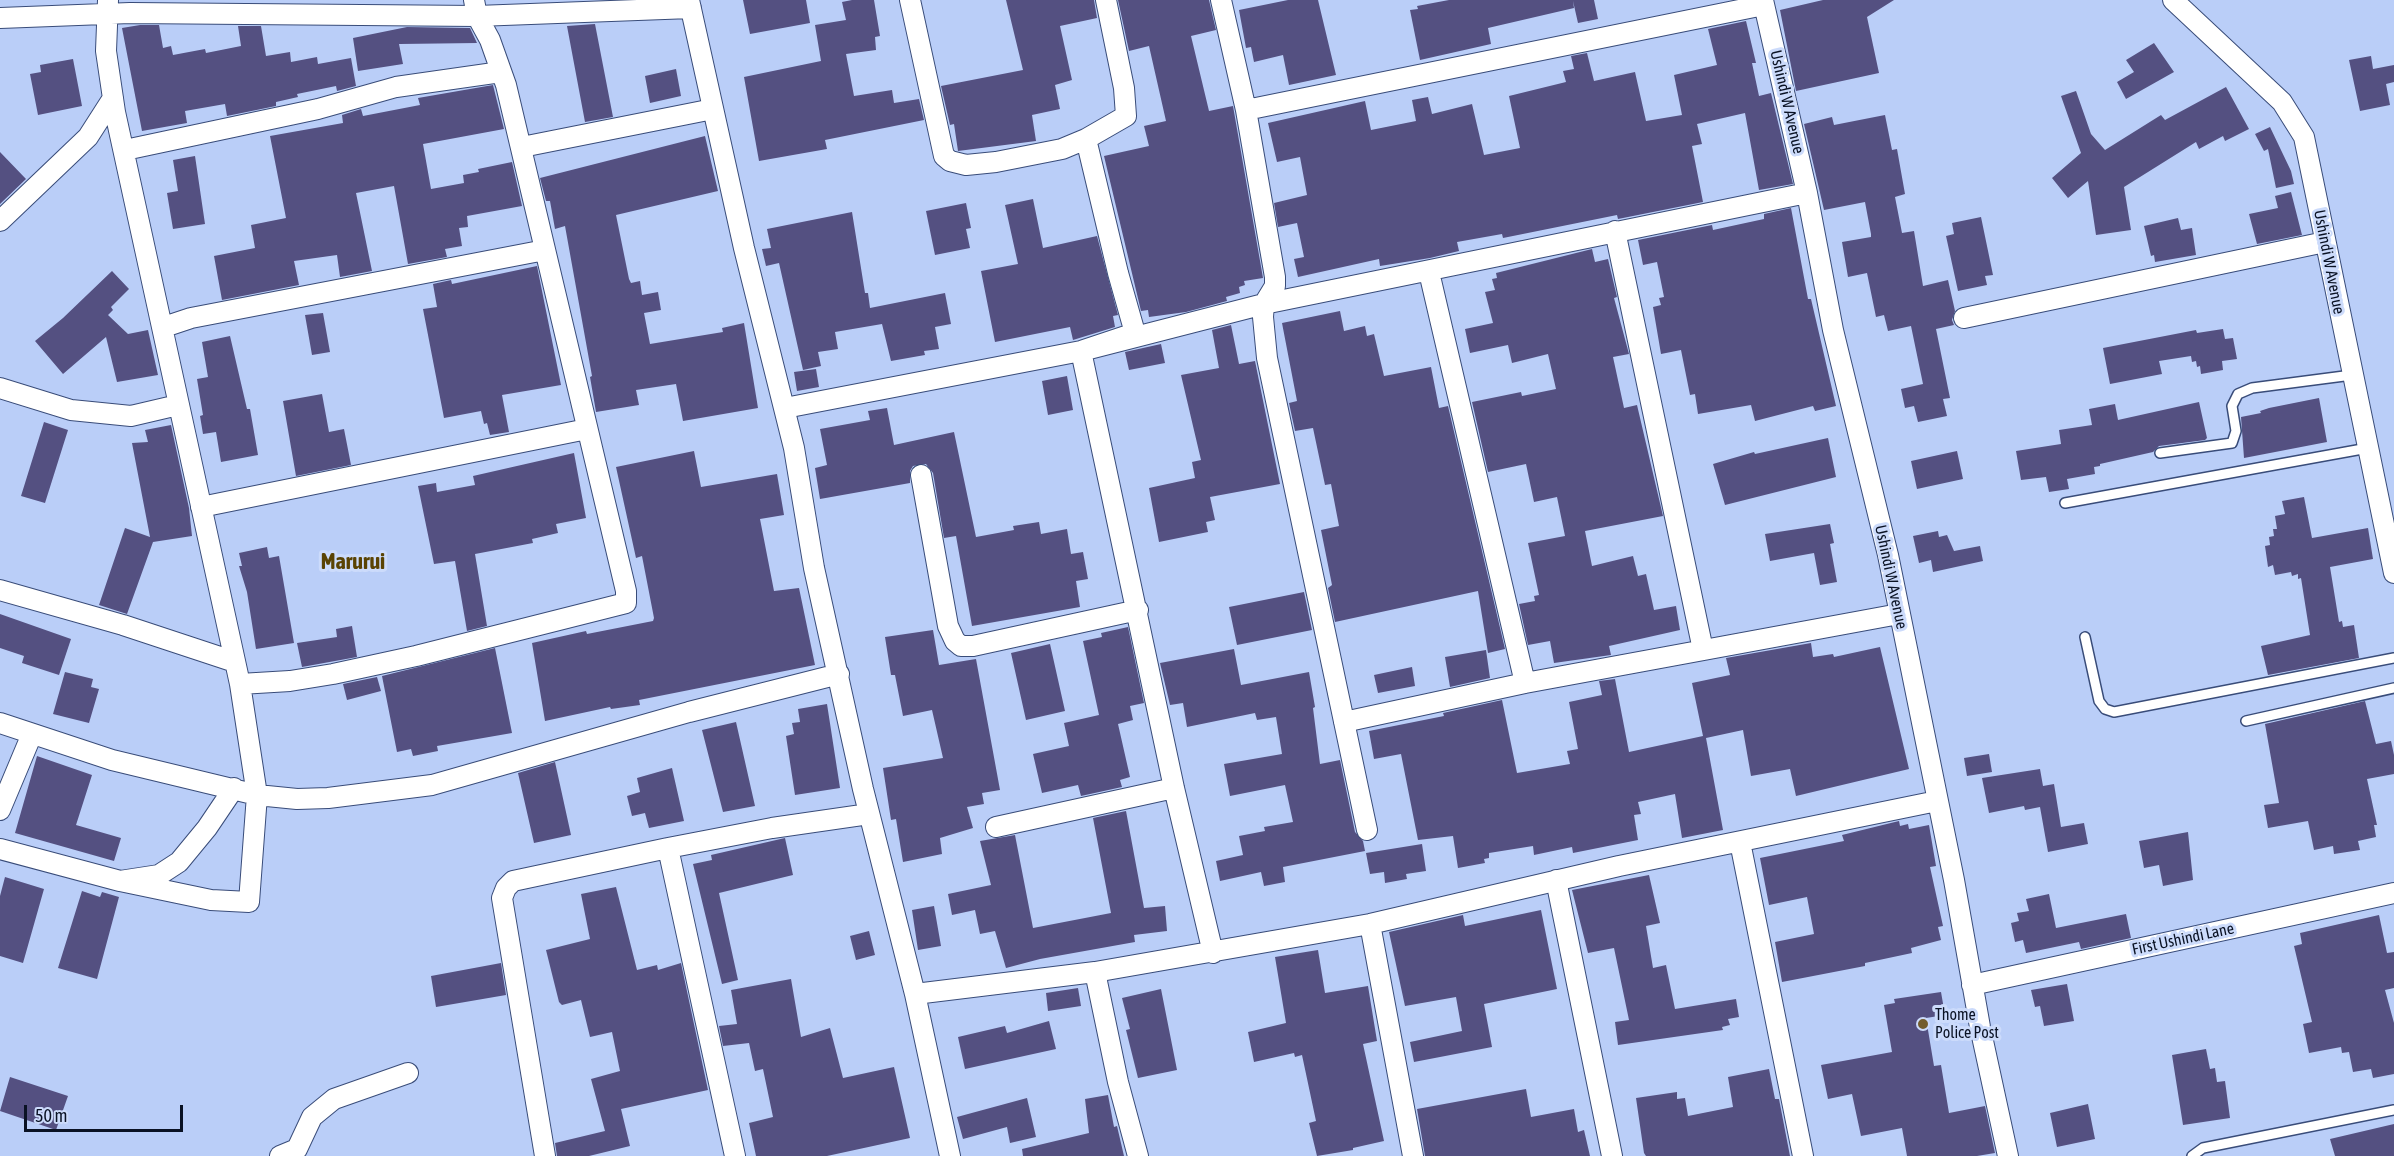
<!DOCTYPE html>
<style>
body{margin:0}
#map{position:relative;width:2394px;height:1156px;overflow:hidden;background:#bacef8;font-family:"Asap Condensed",sans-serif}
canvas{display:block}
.scale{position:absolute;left:24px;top:1105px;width:159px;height:27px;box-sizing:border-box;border:3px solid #0a1224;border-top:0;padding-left:8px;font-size:18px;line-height:21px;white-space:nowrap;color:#0a1224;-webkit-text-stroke:4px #ccdbfb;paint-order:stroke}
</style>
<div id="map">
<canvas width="2394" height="1156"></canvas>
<div class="scale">50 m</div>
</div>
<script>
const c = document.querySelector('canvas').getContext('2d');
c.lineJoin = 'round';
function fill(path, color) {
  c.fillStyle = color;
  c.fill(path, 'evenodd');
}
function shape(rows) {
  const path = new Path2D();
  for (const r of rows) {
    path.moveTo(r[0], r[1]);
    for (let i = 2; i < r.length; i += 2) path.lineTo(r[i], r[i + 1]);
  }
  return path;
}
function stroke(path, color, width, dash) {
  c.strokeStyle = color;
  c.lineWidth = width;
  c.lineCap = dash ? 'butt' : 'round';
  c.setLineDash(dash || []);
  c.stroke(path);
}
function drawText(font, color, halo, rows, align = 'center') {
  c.font = font + ' "Asap Condensed",sans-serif';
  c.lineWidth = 6;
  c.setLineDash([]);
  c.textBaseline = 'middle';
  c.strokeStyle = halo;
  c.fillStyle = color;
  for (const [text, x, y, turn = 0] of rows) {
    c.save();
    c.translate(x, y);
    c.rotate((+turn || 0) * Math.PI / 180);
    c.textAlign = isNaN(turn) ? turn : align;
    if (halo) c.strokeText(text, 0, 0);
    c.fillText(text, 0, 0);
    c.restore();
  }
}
fill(shape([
 [743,0,806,0,810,23,750,34],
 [852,0,874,0,880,36,875,37,876,50,846,54,854,96,892,90,894,103,919,99,924,120,825,140,827,149,759,161,744,77,821,61,815,25,846,20,842,2],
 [1006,0,1094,0,1097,18,1060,26,1072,80,1055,85,1060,109,1032,115,1036,141,958,151,954,124,950,125,941,86,1023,70],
 [1118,0,1209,0,1216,30,1191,36,1209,111,1233,106,1263,278,1244,281,1245,285,1239,287,1240,293,1226,297,1227,301,1186,312,1149,317,1148,310,1141,311,1104,156,1149,146,1144,126,1166,121,1149,46,1129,51],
 [1288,0,1318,0,1336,75,1289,85,1283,55,1254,62,1251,47,1246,48,1239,10],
 [1449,0,1594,0,1598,19,1578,23,1573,1,1574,8,1488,28,1491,44,1420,60,1410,10,1418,9,1417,6],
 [1823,0,1894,0,1867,17,1879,73,1796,91,1780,10],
 [1746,21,1756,63,1752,63,1759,96,1771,93,1793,184,1759,190,1745,113,1697,124,1702,144,1692,146,1703,202,1618,219,1617,215,1503,238,1502,234,1457,242,1459,251,1430,258,1380,266,1379,259,1298,277,1294,259,1304,257,1297,223,1278,227,1274,203,1307,195,1300,157,1277,162,1268,123,1365,101,1371,130,1416,121,1412,100,1428,97,1432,114,1472,104,1484,155,1520,148,1509,96,1566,82,1563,71,1574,69,1571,56,1587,53,1594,81,1635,72,1646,121,1682,115,1674,75,1717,65,1708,29],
 [595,24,613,117,585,122,567,26],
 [140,25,159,25,163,48,171,46,173,55,205,49,206,53,241,46,238,26,261,26,266,56,290,52,291,62,317,57,318,64,351,58,356,86,337,91,336,86,297,94,298,97,276,102,276,106,227,116,225,104,185,111,187,123,142,131,122,28],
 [407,27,470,28,477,43,399,44,403,64,358,71,353,38],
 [2154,43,2174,72,2126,99,2117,82,2134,72,2126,60],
 [2371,56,2373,69,2394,65,2394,82,2386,84,2390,105,2360,111,2349,60],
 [73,59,82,106,38,115,30,74,41,72,40,65],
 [676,69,681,96,650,103,645,76],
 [493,85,504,129,423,144,431,189,464,183,463,175,479,172,478,169,512,162,522,206,467,216,468,227,459,228,462,246,445,249,447,257,408,264,394,186,356,193,372,271,340,277,337,255,294,261,299,285,222,300,214,256,255,248,251,225,286,218,270,136,343,123,342,115,361,109,363,116,420,105,418,98],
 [2226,87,2249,129,2225,141,2223,136,2199,149,2196,142,2124,187,2131,230,2096,235,2088,181,2068,198,2052,178,2081,153,2061,96,2076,91,2091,134,2105,150,2161,115,2165,120],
 [1885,115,1892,150,1897,149,1905,194,1895,197,1902,233,1914,231,1923,286,1948,280,1955,311,1952,320,1954,325,1936,329,1950,398,1943,399,1947,416,1918,422,1914,406,1905,408,1901,389,1923,384,1911,326,1888,331,1884,315,1876,317,1867,273,1848,277,1842,242,1871,237,1871,234,1865,202,1824,210,1804,124,1832,117,1834,125],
 [2270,127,2291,171,2294,184,2276,188,2268,149,2264,151,2255,134],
 [705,136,718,191,616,215,629,279,631,283,640,281,642,295,658,292,661,310,644,313,650,344,723,332,722,328,744,323,758,408,683,421,676,384,636,390,639,405,596,412,590,377,592,376,565,226,555,229,550,201,546,201,540,178],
 [0,152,26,179,0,204],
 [195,156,205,224,173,229,167,193,178,191,173,160],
 [2291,192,2302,235,2257,244,2249,214,2278,208,2275,196],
 [1033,199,1043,248,1097,236,1118,315,1113,316,1115,327,1073,340,1070,327,995,342,981,271,1018,264,1005,205],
 [966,203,971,228,966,229,970,248,935,255,926,211],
 [1791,208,1808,299,1811,299,1836,406,1815,411,1813,406,1755,421,1751,405,1698,414,1695,394,1690,395,1681,350,1661,354,1653,307,1661,305,1659,298,1664,297,1657,262,1643,265,1638,240,1712,225,1713,230,1764,219,1764,214],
 [852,212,865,293,868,293,870,308,945,293,951,324,935,327,939,349,924,351,925,355,891,361,882,324,835,332,838,349,818,352,821,366,803,370,779,263,766,266,762,249,771,248,767,229],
 [1981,217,1993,275,1985,276,1987,285,1958,291,1946,236,1954,234,1952,223],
 [2178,218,2181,230,2192,228,2196,255,2155,262,2154,255,2151,256,2144,226],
 [1592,249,1595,262,1608,259,1617,297,1614,298,1629,354,1613,357,1624,408,1637,405,1663,516,1585,531,1592,566,1633,556,1638,576,1646,574,1654,610,1676,606,1680,630,1609,646,1611,655,1554,663,1550,641,1528,645,1519,604,1535,601,1534,596,1539,595,1528,543,1565,536,1557,497,1534,502,1526,464,1488,472,1472,402,1521,392,1522,396,1556,389,1548,354,1512,363,1508,345,1470,353,1465,329,1493,323,1485,292,1495,290,1492,279,1497,278,1496,273],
 [537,266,561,385,502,395,509,432,490,435,487,423,484,424,481,411,444,418,423,309,437,307,433,284,451,280,452,284],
 [112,271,129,289,111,307,113,310,108,315,128,334,148,330,158,375,117,382,106,337,63,374,35,341,63,318],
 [1340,311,1344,331,1365,326,1367,336,1374,334,1384,376,1431,367,1439,408,1448,406,1505,649,1488,653,1478,591,1335,622,1328,588,1332,585,1321,530,1339,526,1331,484,1325,485,1313,428,1295,431,1289,403,1297,401,1282,323],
 [323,313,330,352,312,355,305,315],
 [1231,325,1239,364,1255,361,1280,484,1210,497,1215,520,1206,522,1208,532,1159,542,1149,488,1195,478,1192,462,1201,460,1181,375,1219,368,1212,330],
 [2223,329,2225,339,2233,338,2237,359,2222,361,2223,370,2201,374,2200,366,2197,367,2196,361,2192,362,2191,356,2159,361,2162,374,2110,384,2103,348,2196,330,2197,333],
 [230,336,247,409,250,409,258,455,221,462,216,432,203,434,200,416,203,415,197,379,208,377,202,342],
 [1161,344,1165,363,1129,370,1125,352],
 [816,369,819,387,797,391,794,372],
 [1067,376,1073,410,1048,415,1042,381],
 [322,394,329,432,344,429,351,465,296,476,283,401],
 [2319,398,2327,442,2244,458,2241,417,2261,413,2260,411,2269,408],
 [2199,402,2207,438,2205,440,2159,446,2153,452,2100,464,2100,466,2094,467,2095,474,2067,479,2069,489,2049,492,2046,477,2021,480,2016,451,2061,444,2059,430,2092,425,2089,409,2115,404,2118,420],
 [887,408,894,445,954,432,976,537,1014,530,1013,526,1039,522,1041,534,1067,529,1071,554,1083,552,1088,579,1076,581,1080,607,972,626,956,536,944,538,933,473,926,464,913,466,910,471,910,483,820,499,815,468,827,465,820,429,870,420,868,411],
 [44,422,68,430,45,503,21,496],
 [171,425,189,508,192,536,153,542,127,614,99,605,125,528,150,537,132,443,148,442,145,430],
 [1828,438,1836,477,1725,505,1713,464,1754,452,1755,454],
 [694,451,701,487,777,474,784,515,760,519,774,591,799,588,815,665,639,700,640,705,611,709,610,707,545,721,532,643,586,631,587,634,653,621,654,618,642,556,636,558,616,467],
 [1957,451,1963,479,1917,489,1911,461],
 [574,453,586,518,556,524,558,533,532,539,533,543,475,554,487,626,467,631,455,561,434,564,418,486,436,483,437,492,475,485,473,476],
 [2304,497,2312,538,2368,528,2373,559,2330,567,2339,622,2342,621,2343,627,2354,625,2359,658,2268,675,2261,646,2310,635,2301,578,2298,579,2298,574,2292,576,2291,572,2275,575,2273,565,2268,567,2265,546,2270,545,2269,537,2274,536,2273,529,2277,529,2275,516,2285,514,2282,501],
 [1830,524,1834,543,1830,544,1837,582,1820,585,1814,553,1770,561,1765,534],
 [1938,531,1939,537,1947,535,1954,551,1980,546,1983,561,1933,572,1931,560,1919,563,1913,536],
 [267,547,269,558,279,556,294,643,256,649,247,592,239,566,242,566,239,553],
 [1304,592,1312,630,1237,645,1229,607],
 [0,614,71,639,59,675,22,663,24,656,0,648],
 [352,626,357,657,302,667,297,643,337,637,336,629],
 [1128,627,1144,703,1130,706,1133,720,1118,724,1130,777,1120,780,1122,787,1081,796,1078,785,1042,793,1033,754,1069,746,1064,723,1099,715,1083,641,1102,637,1101,633],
 [933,630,939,665,976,659,1000,790,982,793,984,804,967,807,973,828,940,838,942,854,903,862,896,819,891,820,883,768,943,758,932,710,903,716,895,675,891,675,885,637],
 [1811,643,1813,657,1833,654,1834,657,1880,647,1909,769,1796,796,1790,769,1751,776,1743,730,1706,738,1723,830,1682,838,1675,794,1638,802,1641,814,1634,815,1638,840,1573,853,1572,847,1534,855,1533,846,1489,853,1489,858,1484,859,1485,863,1458,868,1453,836,1418,840,1401,754,1374,759,1369,731,1444,716,1443,713,1502,700,1517,773,1570,764,1567,751,1578,749,1569,702,1602,695,1599,681,1615,679,1629,752,1703,736,1692,683,1730,675,1726,658],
 [1050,644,1065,711,1026,720,1011,653],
 [495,648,512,733,437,746,438,751,413,756,411,749,397,752,382,676],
 [1234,649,1241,685,1309,672,1315,707,1313,708,1320,764,1340,760,1355,832,1363,841,1365,851,1283,867,1285,882,1264,886,1261,872,1220,881,1216,861,1243,855,1239,836,1265,831,1264,827,1293,822,1285,785,1230,796,1224,764,1282,754,1276,717,1257,720,1255,713,1187,727,1183,703,1170,705,1160,663],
 [1486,650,1490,678,1450,687,1445,657],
 [1412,667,1415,686,1378,693,1374,675],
 [65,672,93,679,91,687,99,689,89,723,53,714],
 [377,677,381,691,347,700,343,684],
 [2365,701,2376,744,2391,741,2394,755,2394,774,2367,779,2377,825,2374,825,2376,837,2358,841,2360,850,2334,854,2333,846,2314,850,2308,821,2268,828,2264,805,2279,803,2265,724],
 [827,704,840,788,795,795,786,736,794,734,792,723,800,722,798,709],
 [736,722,755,806,723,812,702,730],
 [1989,754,1992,772,1967,776,1964,758],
 [37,756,92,775,76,825,121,838,114,861,15,833],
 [555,762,571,835,534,843,518,773],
 [672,768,684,821,649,828,645,813,632,816,627,796,640,792,637,778],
 [2040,769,2043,786,2054,784,2061,827,2084,823,2088,844,2048,852,2040,807,2025,810,2024,806,1989,813,1982,778],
 [1126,811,1144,908,1165,906,1167,931,1134,935,1135,942,1040,959,1006,968,995,931,980,934,975,910,952,915,948,894,991,885,980,841,1015,835,1033,928,1111,913,1093,818],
 [1899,821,1900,826,1908,824,1909,829,1929,825,1936,866,1930,867,1943,926,1938,927,1941,940,1911,948,1912,953,1865,963,1865,966,1782,982,1775,942,1814,934,1807,897,1769,905,1760,858,1844,841,1842,835],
 [2188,832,2193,880,2163,886,2159,865,2144,868,2139,841],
 [785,838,793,875,719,893,738,980,722,984,693,864,712,860,711,855],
 [1422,844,1426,871,1406,874,1407,879,1385,883,1384,872,1370,874,1366,853],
 [1649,875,1660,923,1646,926,1653,968,1666,965,1675,1009,1736,999,1739,1017,1728,1019,1730,1025,1722,1027,1723,1030,1618,1045,1615,1022,1629,1020,1614,948,1588,953,1572,890],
 [5,877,44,889,23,963,0,956,0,896],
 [616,887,637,970,657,965,658,970,681,963,708,1090,621,1109,630,1146,589,1156,557,1156,555,1143,605,1131,591,1079,620,1071,612,1032,590,1037,581,1000,562,1005,559,1002,546,950,590,939,581,894],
 [82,891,100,897,102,892,119,897,97,979,58,968],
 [2049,894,2056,928,2126,914,2131,938,2081,949,2079,942,2026,953,2023,940,2015,942,2011,923,2019,921,2017,913,2029,911,2026,899],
 [934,906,941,946,918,950,912,910],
 [1541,910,1557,989,1484,1004,1492,1047,1414,1062,1410,1042,1462,1031,1456,997,1405,1006,1389,932,1463,915,1465,926],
 [2379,915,2387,953,2394,952,2394,988,2385,990,2394,1023,2394,1074,2373,1078,2371,1069,2353,1072,2349,1052,2342,1053,2341,1047,2309,1053,2303,1024,2312,1022,2294,946,2302,944,2300,933],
 [869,931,875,955,856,960,850,936],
 [1318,950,1325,993,1368,986,1377,1041,1363,1044,1384,1141,1353,1148,1353,1150,1317,1156,1309,1123,1316,1121,1302,1055,1295,1057,1294,1053,1254,1062,1248,1032,1286,1023,1275,957],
 [501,963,506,995,436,1007,431,976],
 [791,979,801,1037,830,1028,843,1078,894,1067,910,1138,827,1156,756,1156,749,1123,773,1117,763,1069,755,1071,749,1043,723,1046,719,1026,737,1024,731,990],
 [2067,984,2074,1021,2044,1026,2040,1006,2035,1007,2031,990],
 [1078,988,1081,1006,1048,1011,1046,993],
 [1161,989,1177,1070,1138,1078,1126,1030,1130,1029,1122,998],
 [1941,992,1945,1015,1926,1018,1934,1066,1941,1065,1949,1113,1985,1106,1995,1153,1977,1156,1907,1156,1902,1128,1861,1136,1852,1094,1828,1099,1821,1065,1892,1052,1884,1005,1895,1003,1894,999],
 [1049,1021,1056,1049,965,1069,958,1037,1005,1026,1007,1033],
 [2206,1049,2210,1069,2215,1068,2217,1082,2225,1081,2230,1118,2183,1125,2172,1055],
 [1769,1069,1775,1099,1779,1099,1790,1156,1646,1156,1644,1153,1636,1098,1677,1092,1677,1099,1685,1098,1688,1116,1733,1107,1728,1077],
 [10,1077,68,1096,56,1130,0,1111],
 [1526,1089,1531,1117,1574,1109,1578,1132,1584,1130,1590,1156,1425,1156,1417,1109],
 [1108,1095,1114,1127,1117,1126,1124,1156,1023,1156,1022,1149,1089,1133,1085,1099],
 [1027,1098,1036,1137,1010,1143,1007,1127,963,1139,957,1117],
 [2088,1104,2095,1139,2057,1147,2050,1113],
 [2394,1124,2394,1156,2335,1156,2330,1139]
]), '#545081');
const lane = shape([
 [2160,453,2232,443,2236,431,2232,406,2238,394,2252,388,2352,375],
 [2065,503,2368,448],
 [2085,637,2099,701,2105,709,2114,712,2394,658],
 [2246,721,2394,688],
 [2192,1156,2203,1148,2394,1110]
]);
const street = shape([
 [108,0,106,51,115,112,240,684,257,795,249,902,211,900,120,881],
 [689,0,744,248,794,448,814,568,863,789,915,994,1095,972,1370,924,1619,866,1937,801],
 [910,0,944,156,950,161,966,165,996,162,1062,149,1086,139,1126,116,1124,88,1106,0],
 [1221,0,1246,110,1275,277,1275,286,1264,304,1263,317,1267,358,1367,830],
 [1763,0,1807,193,1833,330,1888,555,1954,880,1980,1027,2008,1156],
 [2173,0,2282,102,2304,137,2394,573],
 [0,18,130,13,477,16,691,8],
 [1246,110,1764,5],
 [1086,139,1118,273,1135,333,1081,351,1174,788,1213,953],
 [522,147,713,109],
 [125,150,318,109,396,87,501,72],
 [0,221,88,137,113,98],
 [1615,231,1703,650],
 [1429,272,1525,683],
 [1964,318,2325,242],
 [164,327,191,318,545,250],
 [0,388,71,410,131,416,178,405],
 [785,408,1081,351,1264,304,1807,193],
 [921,475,948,626,955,641,961,646,973,646,1138,610],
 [201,507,587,429],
 [0,590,123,625,235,662],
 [240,684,290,681,333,674,416,656,626,603,626,591,506,85,490,40,477,16,474,0],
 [1344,722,1525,683,1899,614],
 [0,723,112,760,257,795,297,799,328,798,432,785,689,712,839,674],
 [0,810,32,734],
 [996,827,1174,788],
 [1740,842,1803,1156],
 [0,849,120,881,159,875,179,862,207,828,234,788],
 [1556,880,1612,1156],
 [1370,924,1413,1156],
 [1095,972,1118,1082,1138,1156],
 [1972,985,2394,893],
 [915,994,950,1156],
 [280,1156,297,1149,312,1117,334,1099,408,1073],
 [545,1156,502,898,506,888,513,881,668,848],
 [735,1156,668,848,772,828,869,814]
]);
stroke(lane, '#394c79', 12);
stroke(street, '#394c79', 22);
stroke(lane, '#fff', 9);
stroke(street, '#fff', 20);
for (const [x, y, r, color] of [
 [1923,1024,6,"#735d2d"]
]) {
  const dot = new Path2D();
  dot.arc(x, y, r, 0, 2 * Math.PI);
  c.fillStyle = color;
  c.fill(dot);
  stroke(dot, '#ccdbfb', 2);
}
drawText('16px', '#0a1224', '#ccdbfb', [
 ["Ushindi W Avenue",1787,102,77],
 ["Ushindi W Avenue",2329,262,79],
 ["Ushindi W Avenue",1891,577,78],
 ["First Ushindi Lane",2183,939,-12]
]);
drawText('16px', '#0a1224', '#ccdbfb', [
 ["Thome",1935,1015],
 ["Police Post",1935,1033]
], 'left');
drawText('bold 22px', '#5a4303', '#ccdbfb', [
 ["Marurui",353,562]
]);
</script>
